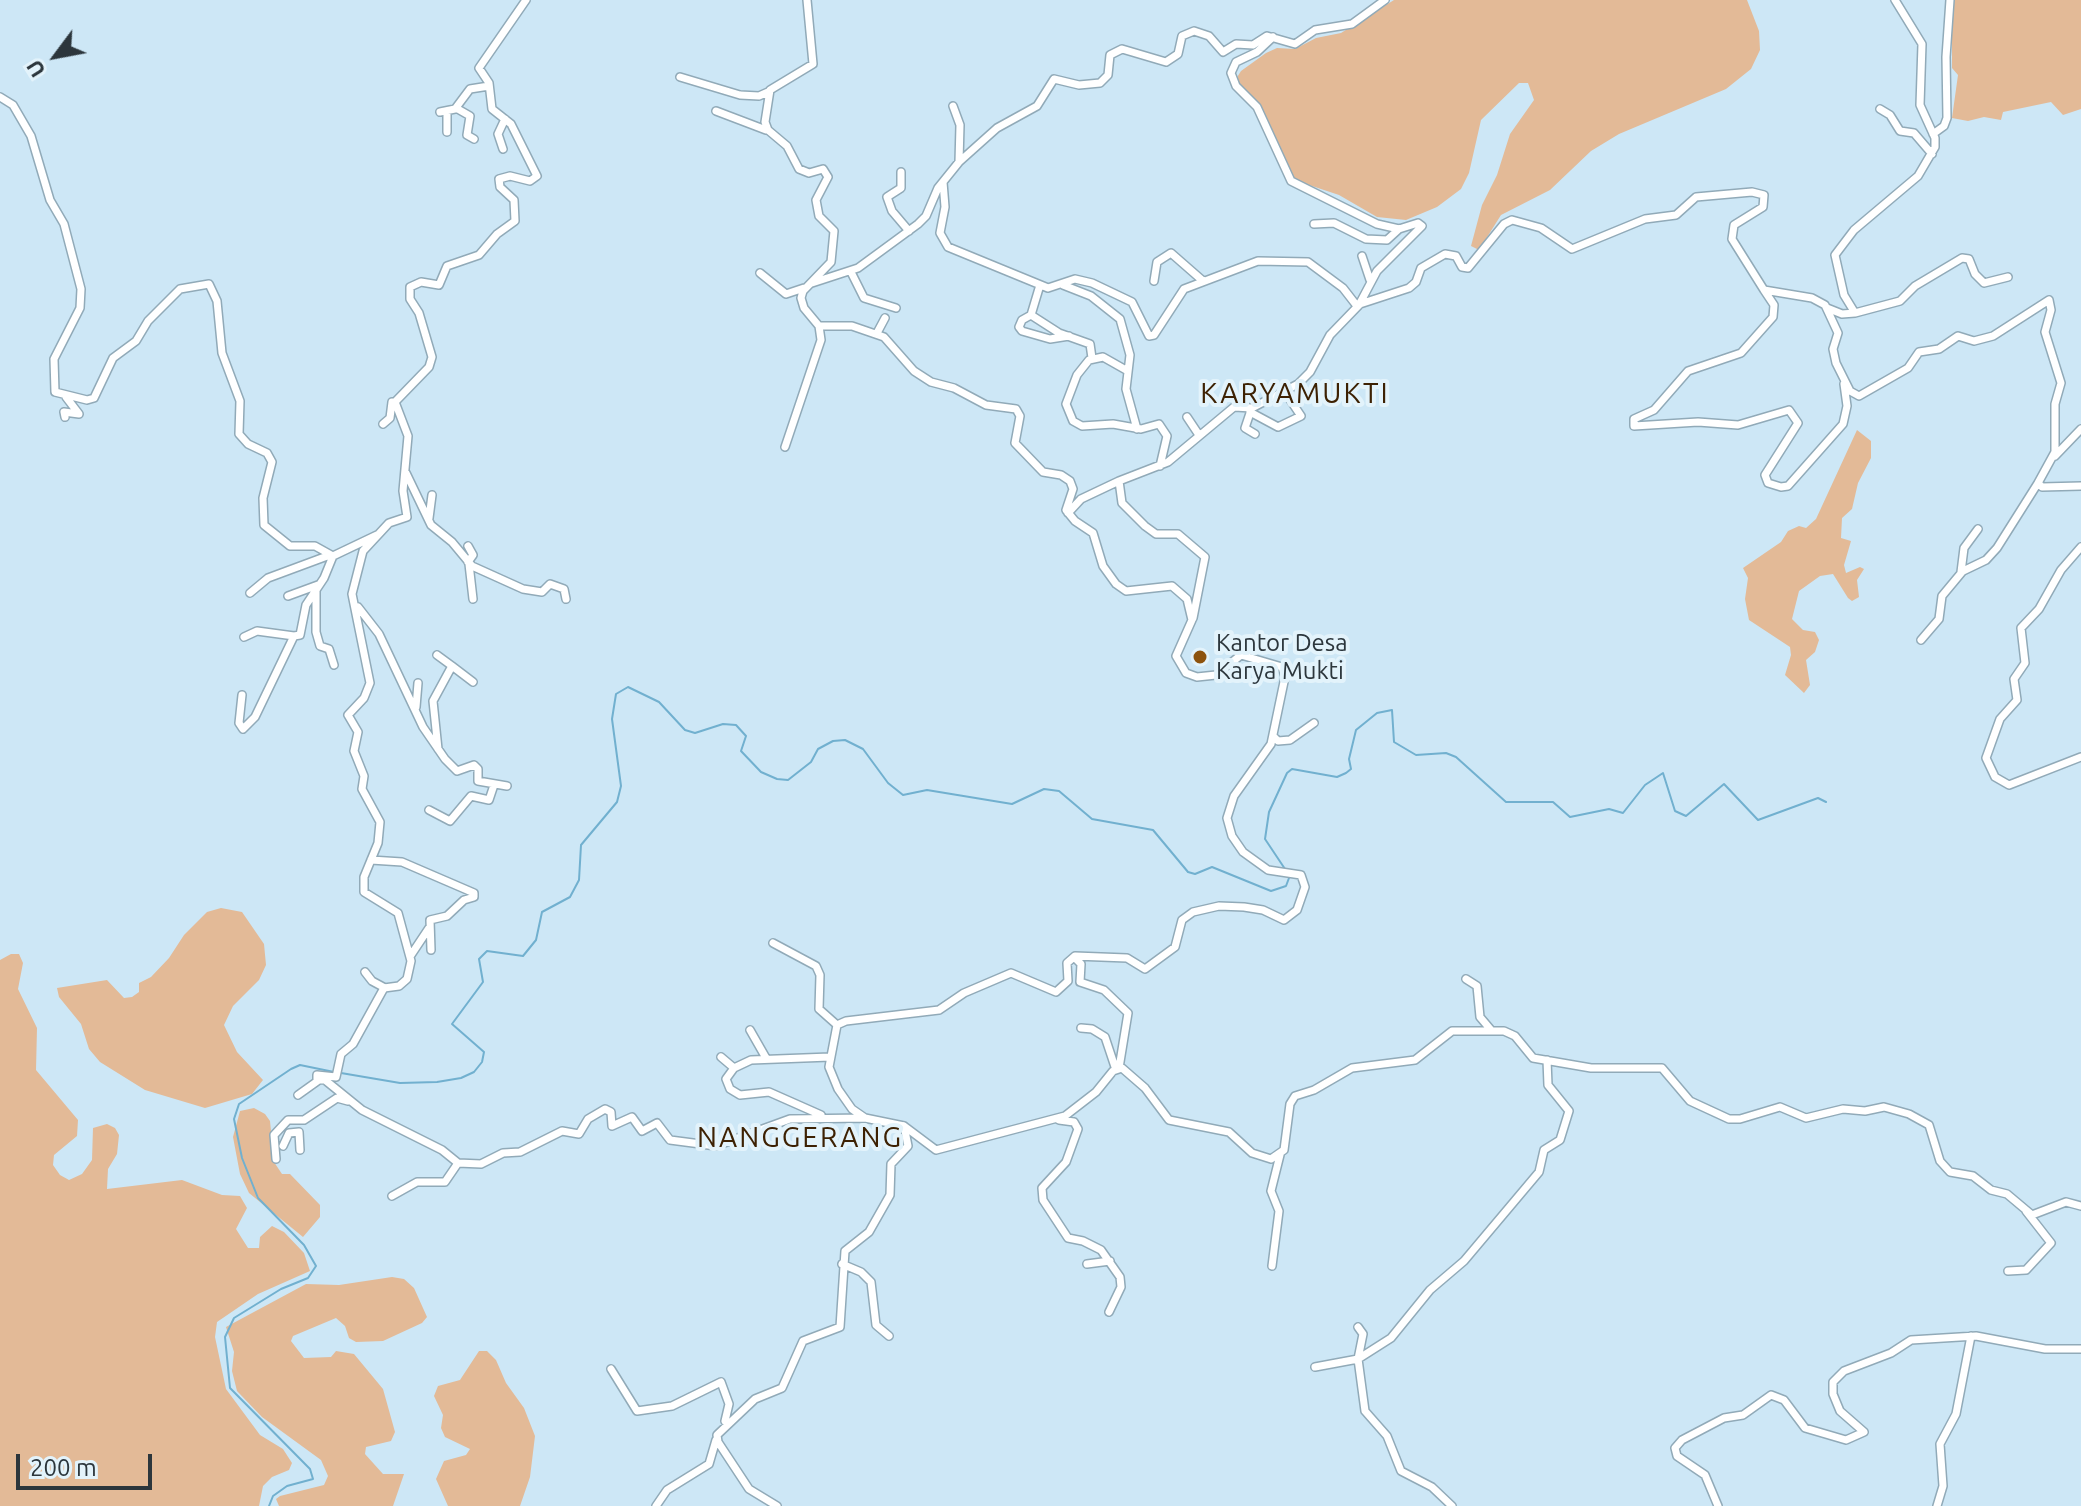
<!DOCTYPE html>
<style>
body{margin:0}
#map{position:relative;width:2081px;height:1506px;overflow:hidden;background:#cde7f6;font-family:Ubuntu,sans-serif}
canvas{display:block}
.north{position:absolute;left:16px;top:16px;width:80px;height:80px;-webkit-text-stroke:6px #e3f3fb;paint-order:stroke;rotate:238deg;font-size:22px;font-weight:700;line-height:32px;text-align:center;color:#2c363c}
.north::after{content:'';display:block;margin:auto;width:28px;height:36px;background:#2c363c;clip-path:polygon(50% 0,100% 100%,50% 72%,0 100%)}
.scale{position:absolute;left:16px;top:1454px;width:136px;height:36px;box-sizing:border-box;border:4px solid #2c363c;border-top:0;padding-left:10px;font-size:24px;line-height:28px;white-space:nowrap;color:#2c363c;-webkit-text-stroke:6px #e3f3fb;paint-order:stroke}
</style>
<div id="map">
<canvas width="2081" height="1506"></canvas>
<div class="north">U</div>
<div class="scale">200 m</div>
</div>
<script>
const c = document.querySelector('canvas').getContext('2d');
c.lineJoin = 'round';
function fill(path, color) {
  c.fillStyle = color;
  c.fill(path, 'evenodd');
}
function shape(rows) {
  const path = new Path2D();
  for (const r of rows) {
    path.moveTo(r[0], r[1]);
    for (let i = 2; i < r.length; i += 2) path.lineTo(r[i], r[i + 1]);
  }
  return path;
}
function stroke(path, color, width, dash) {
  c.strokeStyle = color;
  c.lineWidth = width;
  c.lineCap = dash ? 'butt' : 'round';
  c.setLineDash(dash || []);
  c.stroke(path);
}
function drawText(font, color, halo, rows, align = 'center') {
  c.font = font + ' Ubuntu,sans-serif';
  c.lineWidth = 8;
  c.setLineDash([]);
  c.textBaseline = 'middle';
  c.strokeStyle = halo;
  c.fillStyle = color;
  for (const [text, x, y, turn = 0] of rows) {
    c.save();
    c.translate(x, y);
    c.rotate((+turn || 0) * Math.PI / 180);
    c.textAlign = isNaN(turn) ? turn : align;
    if (halo) c.strokeText(text, 0, 0);
    c.fillText(text, 0, 0);
    c.restore();
  }
}
fill(shape([
 [1394,0,1747,0,1759,31,1760,50,1751,69,1726,89,1619,134,1591,151,1550,190,1501,215,1479,250,1471,246,1482,205,1497,175,1510,134,1534,100,1528,83,1519,83,1481,120,1469,173,1461,189,1437,207,1406,220,1377,217,1339,195,1294,180,1261,113,1238,87,1236,79,1241,71,1266,53,1277,48,1295,49,1316,38,1341,33],
 [1952,0,2081,0,2081,109,2063,115,2051,102,2003,112,2001,120,1984,117,1968,121,1952,118,1958,75,1952,68],
 [1857,430,1871,441,1871,458,1858,483,1852,509,1842,518,1841,538,1851,541,1844,565,1846,573,1860,567,1864,569,1857,580,1859,597,1852,601,1848,598,1833,574,1820,576,1799,591,1792,619,1803,630,1815,632,1819,640,1815,652,1806,660,1810,685,1804,693,1785,675,1791,655,1790,647,1749,620,1745,599,1748,578,1743,568,1781,542,1788,531,1799,526,1806,528,1816,519],
 [221,908,242,912,264,944,266,965,259,980,233,1006,224,1025,237,1052,263,1080,252,1094,205,1108,145,1090,100,1062,89,1049,81,1024,59,997,57,988,107,980,124,998,132,997,139,992,139,983,151,977,169,958,184,935,207,912],
 [11,954,19,954,23,963,18,989,37,1028,36,1070,78,1120,77,1136,54,1155,53,1165,60,1175,69,1180,82,1174,92,1160,93,1128,107,1124,115,1128,119,1135,117,1154,108,1169,107,1189,182,1180,222,1195,240,1196,247,1208,236,1229,248,1248,259,1248,260,1237,272,1226,284,1232,304,1253,310,1271,258,1294,217,1322,215,1337,226,1389,260,1435,283,1449,292,1463,289,1470,272,1477,263,1486,259,1506,0,1506,0,960],
 [254,1108,265,1114,270,1121,274,1162,282,1174,290,1174,320,1205,320,1217,303,1237,249,1193,240,1174,233,1137,240,1111],
 [392,1277,404,1279,414,1288,427,1317,422,1323,383,1341,356,1342,349,1338,345,1326,336,1318,293,1336,291,1341,304,1358,331,1357,336,1351,354,1354,383,1389,395,1432,391,1441,366,1447,365,1454,383,1474,404,1474,393,1506,279,1506,276,1499,280,1496,324,1485,328,1476,321,1460,262,1417,237,1391,232,1371,234,1352,226,1327,306,1284,339,1285],
 [479,1351,487,1351,496,1360,506,1383,524,1408,535,1436,530,1477,520,1506,448,1506,436,1479,444,1461,466,1455,470,1449,445,1437,441,1428,443,1415,434,1396,438,1386,460,1380]
]), '#e3ba97');
stroke(shape([
 [1285,869,1265,839,1269,812,1287,773,1292,769,1337,777,1346,773,1351,769,1349,759,1356,730,1377,713,1392,710,1394,742,1416,755,1446,753,1456,757,1506,802,1553,802,1570,817,1609,809,1623,813,1645,785,1663,773,1675,811,1686,816,1724,784,1758,820,1818,798,1826,802],
 [341,1073,400,1083,437,1082,461,1078,474,1072,482,1062,484,1052,452,1024,483,982,479,959,487,951,523,956,536,940,542,912,570,897,579,880,581,845,617,802,621,786,612,719,616,694,628,687,659,702,685,730,695,733,723,724,736,725,746,736,741,751,761,772,777,779,788,780,811,762,818,749,833,741,845,740,863,749,888,783,903,795,927,790,1012,804,1044,789,1059,791,1092,819,1153,830,1188,872,1195,874,1212,867,1271,891,1286,886,1289,878],
 [269,1506,273,1496,287,1486,313,1479,310,1469,230,1388,225,1337,234,1318,281,1289,308,1278,316,1266,304,1245,258,1198,242,1158,234,1119,239,1104,291,1069,300,1065,334,1072]
]), '#71b0cf', 2);
const minor = shape([
 [526,0,479,68,489,83,492,109,511,124,537,176,530,181,510,176,499,179,500,187,514,200,515,221,497,234,479,255,447,266,439,285,421,282,410,287,410,299,419,313,432,357,429,367,395,402,408,436,403,491,407,517,389,523,363,551,352,594,370,683,364,698,348,715,358,732,354,751,364,776,362,789,380,822,378,843,364,877,364,892,398,913,411,961,407,979,399,986,384,988,353,1044,341,1054,336,1077,317,1075,317,1079,325,1080,362,1110,442,1150,458,1163,481,1164,503,1153,520,1152,562,1131,579,1134,588,1119,605,1109,611,1112,612,1126,632,1117,642,1131,657,1123,670,1140,716,1146,790,1119,865,1118],
 [1273,37,1257,52,1236,62,1231,73,1236,86,1257,107,1291,181,1377,224,1399,229,1418,223,1422,226,1377,271,1360,303],
 [680,77,740,95,759,96,768,92],
 [0,97,13,105,31,136,50,200,64,224,81,289,80,308,54,359,55,392,87,400,94,398,113,358,136,341,148,321,180,289,209,284,217,301,222,353,240,401,239,434,248,444,267,453,272,462,263,498,264,525,290,546,315,546,333,556],
 [953,106,960,125,959,162],
 [456,108,470,116,467,135,474,139],
 [1880,109,1890,115,1900,131,1914,133,1932,154],
 [716,111,766,130],
 [440,112,455,109,470,89,489,86],
 [447,132,447,111],
 [1933,134,1944,126,1947,118,1946,57,1950,0],
 [503,149,498,134,505,119],
 [901,172,901,188,887,197,892,211,909,231],
 [943,182,945,207,940,233,948,247,1048,288,1075,279,1092,283,1132,302,1149,336,1154,335,1184,289,1258,261,1308,262,1343,288,1357,306],
 [1314,224,1334,223,1366,239,1387,240,1399,229],
 [1362,256,1370,280],
 [851,272,864,298,896,308],
 [760,273,786,294,804,288],
 [1154,281,1157,262,1171,253,1203,281],
 [812,283,858,268,918,224,926,216,938,188,959,162,997,128,1037,106,1054,79,1079,85,1100,83,1108,75,1110,55,1122,49,1166,62,1178,54,1182,36,1194,31,1209,36,1223,52,1236,44,1253,45,1267,36,1295,44,1315,30,1352,24,1385,0],
 [1040,285,1031,315,1059,333,1090,344,1092,358],
 [1063,285,1091,296,1120,319,1130,355,1126,389,1137,429],
 [1764,290,1774,305,1773,317,1741,353,1688,371,1654,410,1634,419,1634,426,1698,422,1738,425,1789,410,1798,423,1765,475,1768,483,1781,487,1788,486,1843,424,1847,406,1844,384],
 [1827,308,1842,314,1855,313,1844,295,1835,255,1854,230,1918,176,1935,147,1935,138,1920,105,1922,44,1895,0],
 [1855,313,1900,301,1915,286,1962,258,1969,259,1975,274,1984,283,2008,277],
 [1031,315,1022,320,1019,327,1022,331,1050,339,1069,336],
 [877,333,885,318],
 [1126,370,1103,357,1089,360,1077,375,1066,404,1073,421,1082,426,1113,424,1141,429,1159,424,1167,436,1160,466],
 [1251,410,1245,428,1255,434],
 [1250,412,1278,427,1301,416,1285,392],
 [65,417,64,412,79,414,66,397],
 [1187,417,1199,435],
 [383,424,390,418,392,402],
 [785,447,821,340,819,326],
 [2055,456,2081,429],
 [406,473,431,525,452,542,472,566,523,589,542,592,550,584,564,589,566,599],
 [1068,513,1081,499,1119,481],
 [429,518,432,495],
 [1978,529,1964,548,1961,572,1986,560,1997,548,2038,483],
 [2081,547,2061,570,2039,609,2021,628,2025,663,2014,679,2017,700,2000,719,1986,758,1995,777,2009,785,2081,757],
 [468,562,473,555,468,546],
 [469,564,473,599],
 [316,591,316,632,320,646,329,649,334,665],
 [250,593,268,578,330,555],
 [288,596,318,585],
 [358,607,379,634,423,727,445,759,457,771,474,765,478,769,478,781,507,786],
 [1193,618,1205,557,1178,534,1156,534,1145,526,1122,503,1119,481,1168,462,1234,407,1252,408,1298,384,1310,372,1330,335,1360,304,1409,288,1416,282,1421,268,1445,254,1456,256,1462,267,1468,268,1504,224,1512,220,1541,228,1572,249,1645,219,1676,215,1696,197,1752,192,1764,195,1763,207,1734,225,1732,239,1764,290,1812,298,1825,305,1838,333,1833,349,1836,363,1850,391,1859,396,1908,368,1919,352,1939,349,1958,336,1974,341,1993,336,2049,300,2051,310,2045,332,2061,383,2055,404,2055,452,2038,483,2042,487,2081,486],
 [244,637,257,631,294,636],
 [1921,640,1939,619,1942,596,1962,572],
 [437,655,452,666,433,701,438,749],
 [452,666,473,682],
 [242,695,239,723,243,729,255,717,294,636,300,635,306,605,324,578,333,556,377,535],
 [416,707,418,683],
 [1274,737,1278,741,1290,740,1314,723],
 [429,810,450,821,471,796,489,800,494,785],
 [371,860,402,862,474,893,474,897,464,900,447,916,430,920,431,950],
 [773,943,816,966,820,975,819,1009,837,1025],
 [411,955,429,928],
 [1074,957,1081,964,1080,982,1104,990,1128,1013,1119,1068],
 [365,972,372,981,385,988],
 [1466,979,1477,986,1480,1017,1491,1030],
 [1081,1028,1092,1029,1105,1037,1116,1070],
 [750,1030,766,1058],
 [721,1057,734,1068],
 [298,1095,319,1080],
 [821,1115,769,1092,740,1095,730,1089,726,1079,734,1068,751,1060,830,1057],
 [1059,1120,1074,1122,1078,1129,1066,1162,1042,1188,1043,1200,1068,1238,1083,1241,1101,1250,1120,1277,1121,1287,1109,1312],
 [904,1126,936,1150,1065,1116,1096,1092,1113,1071,1122,1068,1145,1088,1169,1120,1229,1132,1252,1153,1271,1159,1284,1150,1290,1104,1295,1096,1314,1090,1352,1068,1415,1060,1452,1031,1504,1031,1515,1036,1533,1058,1591,1068,1662,1068,1690,1101,1729,1119,1740,1119,1780,1107,1806,1118,1843,1109,1865,1111,1884,1107,1909,1114,1929,1125,1940,1161,1950,1172,1973,1176,1991,1190,2007,1194,2032,1215,2066,1202,2081,1206],
 [283,1146,289,1133,299,1132,300,1150],
 [276,1159,274,1135,288,1120,304,1120,337,1098,348,1101],
 [392,1196,417,1182,445,1182,458,1163],
 [842,1264,861,1272,871,1282,876,1325,889,1336],
 [1087,1264,1110,1261],
 [1272,1266,1279,1211,1271,1191,1280,1155],
 [2008,1271,2026,1270,2051,1243,2026,1211],
 [1315,1367,1358,1359,1363,1334,1358,1327],
 [611,1369,637,1411,672,1406,721,1382,729,1404,725,1421],
 [656,1506,667,1490,709,1464,716,1440],
 [777,1506,749,1489,718,1442,717,1435,755,1399,782,1388,803,1341,840,1327,845,1251,869,1232,890,1195,891,1164,908,1146,904,1126,865,1118,852,1109,838,1089,829,1067,837,1025,846,1021,939,1010,964,993,1011,973,1056,992,1068,981,1067,963,1075,956,1127,958,1145,969,1175,947,1182,920,1193,912,1219,906,1244,907,1263,910,1284,920,1297,910,1305,887,1301,875,1268,870,1243,852,1232,836,1227,818,1234,796,1271,744,1285,677,1282,667,1241,655,1216,675,1197,677,1186,673,1176,656,1192,620,1187,599,1172,586,1126,591,1116,584,1103,566,1093,533,1075,521,1066,510,1073,489,1070,481,1061,475,1043,472,1015,443,1020,416,1016,409,986,405,954,388,931,382,914,371,884,337,852,326,819,326,804,308,801,298,803,291,831,262,834,231,819,216,816,200,828,177,823,169,809,173,799,169,787,146,768,130,765,122,770,90,813,64,807,0],
 [1452,1506,1432,1487,1401,1471,1387,1436,1365,1411,1358,1359,1391,1338,1430,1290,1464,1261,1539,1172,1544,1150,1560,1140,1569,1111,1548,1085,1547,1060],
 [1718,1506,1705,1475,1677,1456,1675,1448,1682,1440,1724,1418,1743,1415,1771,1395,1784,1400,1805,1428,1846,1440,1864,1432,1840,1411,1833,1394,1833,1382,1844,1371,1891,1353,1911,1340,1976,1336,2045,1349,2081,1349],
 [1937,1506,1943,1486,1940,1444,1956,1414,1971,1336]
]);
stroke(minor, '#91aab8', 10);
stroke(minor, '#fff', 7);
for (const [x, y, r, color] of [
 [1200,657,8,"#8d530e"]
]) {
  const dot = new Path2D();
  dot.arc(x, y, r, 0, 2 * Math.PI);
  c.fillStyle = color;
  c.fill(dot);
  stroke(dot, '#e3f3fb', 3);
}
drawText('24px', '#2c363c', '#e3f3fb', [
 ["Kantor Desa",1216,643],
 ["Karya Mukti",1216,671]
], 'left');
c.letterSpacing = '2px';
drawText('28px', '#3d2103', '#e3f3fb', [
 ["KARYAMUKTI",1295,394],
 ["NANGGERANG",800,1138]
]);
c.letterSpacing = '0px';
</script>
